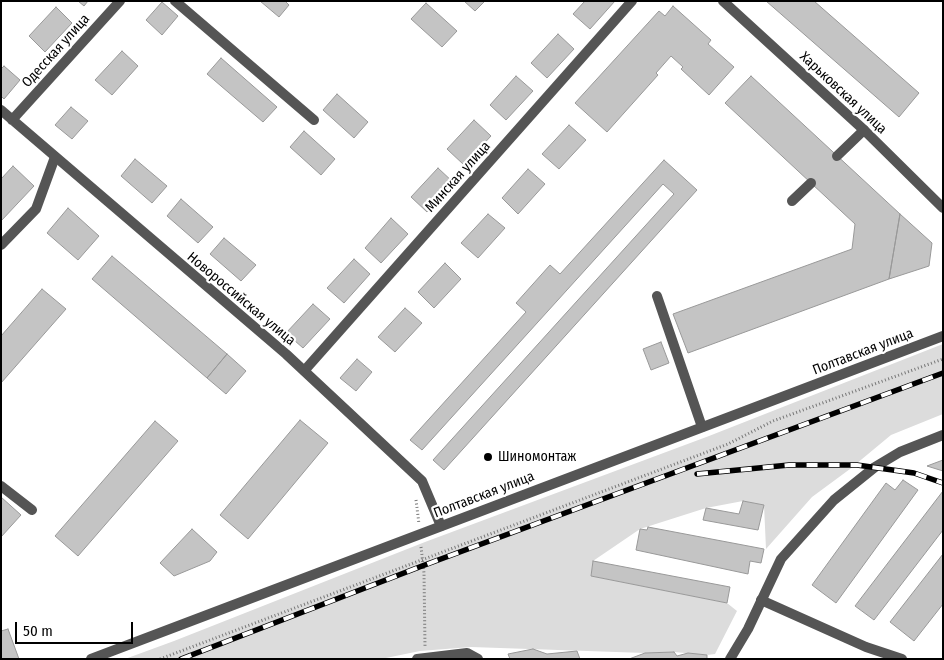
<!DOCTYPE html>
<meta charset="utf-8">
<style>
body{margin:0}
#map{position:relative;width:944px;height:660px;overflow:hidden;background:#fff;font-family:"Fira Sans Condensed",sans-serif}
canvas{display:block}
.frame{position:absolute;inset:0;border:2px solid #000;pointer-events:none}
.scale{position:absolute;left:15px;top:622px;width:118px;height:22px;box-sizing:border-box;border:2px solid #000;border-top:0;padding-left:6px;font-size:15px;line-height:18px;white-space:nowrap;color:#000;-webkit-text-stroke:4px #fff;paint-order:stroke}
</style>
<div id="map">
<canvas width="944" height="660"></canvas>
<div class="frame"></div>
<div class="scale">50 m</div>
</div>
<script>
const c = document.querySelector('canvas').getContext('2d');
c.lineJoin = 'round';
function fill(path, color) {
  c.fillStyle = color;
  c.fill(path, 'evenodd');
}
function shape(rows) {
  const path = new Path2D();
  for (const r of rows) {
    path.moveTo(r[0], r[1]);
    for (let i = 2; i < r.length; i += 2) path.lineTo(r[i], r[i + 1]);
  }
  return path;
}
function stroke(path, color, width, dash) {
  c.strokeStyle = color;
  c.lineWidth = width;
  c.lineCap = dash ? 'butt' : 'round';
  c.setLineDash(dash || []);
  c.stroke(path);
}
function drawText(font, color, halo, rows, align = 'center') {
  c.font = font + ' "Fira Sans Condensed",sans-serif';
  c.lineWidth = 4.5;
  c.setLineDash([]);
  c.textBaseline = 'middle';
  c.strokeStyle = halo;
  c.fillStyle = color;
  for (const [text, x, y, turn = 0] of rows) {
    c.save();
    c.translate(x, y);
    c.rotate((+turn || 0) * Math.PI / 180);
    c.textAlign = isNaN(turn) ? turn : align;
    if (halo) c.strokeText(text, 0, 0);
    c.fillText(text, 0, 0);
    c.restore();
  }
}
fill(shape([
 [943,344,943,414,891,435,850,469,812,497,766,549,764,505,743,501,706,508,640,529,593,561,591,576,727,603,737,611,715,654,707,655,674,652,645,653,471,647,420,651,381,659,125,659,174,641,425,542,709,436]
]), '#dcdcdc');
const building = shape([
 [78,1,88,1,84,6,78,1],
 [260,1,285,1,289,5,279,17,260,1],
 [464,1,485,1,475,11,464,1],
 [585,1,615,1,590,29,573,14,585,1],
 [766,1,814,1,919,93,899,117,766,1],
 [162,2,178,16,162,35,146,20,162,2],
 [426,3,457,31,442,47,411,19,426,3],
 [673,6,711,40,708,44,734,67,709,95,681,69,683,67,671,56,656,73,658,75,607,132,575,103,659,11,665,16,673,6],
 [56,7,72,23,45,52,29,36,56,7],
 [558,34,574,49,547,78,531,63,558,34],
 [122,51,138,66,112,95,95,80,122,51],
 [221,58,277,107,263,122,207,74,221,58],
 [4,66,20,80,4,99,1,96,1,69,4,66],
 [516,76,533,91,506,120,490,105,516,76],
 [751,76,900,214,889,279,688,353,673,314,852,249,855,224,725,103,751,76],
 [337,94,368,122,354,138,323,110,337,94],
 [71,107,88,121,72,139,55,125,71,107],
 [474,120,491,136,464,165,447,149,474,120],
 [569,125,586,140,559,169,542,154,569,125],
 [304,131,335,159,321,175,290,147,304,131],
 [135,159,167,186,152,203,121,176,135,159],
 [664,160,697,190,444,470,433,460,674,194,663,184,422,450,410,440,526,312,516,303,550,265,560,274,664,160],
 [13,166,34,186,1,221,1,179,13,166],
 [438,168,454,183,427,212,411,197,438,168],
 [528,169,545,184,518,214,502,198,528,169],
 [181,199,213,227,198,243,167,216,181,199],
 [68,208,99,236,78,260,47,233,68,208],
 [488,214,505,228,478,258,461,243,488,214],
 [900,214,932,243,929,266,889,279,900,214],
 [391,218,408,234,381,263,365,248,391,218],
 [224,238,256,265,241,281,210,254,224,238],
 [112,256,227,354,207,378,92,279,112,256],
 [354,259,370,274,344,303,327,288,354,259],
 [445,263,461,279,434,308,418,292,445,263],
 [42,289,66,309,1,383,1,336,42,289],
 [313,304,330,319,303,348,286,333,313,304],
 [405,308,422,323,395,352,378,337,405,308],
 [661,342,669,363,651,370,643,349,661,342],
 [227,354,246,371,226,394,207,378,227,354],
 [357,359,372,372,356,391,340,378,357,359],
 [300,420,328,443,248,539,220,515,300,420],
 [155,421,178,441,78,556,55,536,155,421],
 [943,460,943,471,927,466,943,460],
 [903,480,918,490,836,603,812,585,886,483,895,490,903,480],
 [943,491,943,530,874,620,855,606,943,491],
 [1,497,21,515,1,537,1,497],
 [743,501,764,505,758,530,703,520,706,508,739,514,743,501],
 [648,527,764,549,761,563,750,561,748,574,636,550,640,529,647,530,648,527],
 [192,529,217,552,210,561,174,576,160,563,192,529],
 [943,554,943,604,914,641,890,622,943,554],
 [593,561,730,587,727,603,591,576,593,561],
 [8,629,19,659,1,659,1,631,8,629],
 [533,649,547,654,577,651,580,659,510,659,508,654,533,649],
 [674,652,677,656,688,653,707,655,707,659,629,659,645,653,674,652]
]);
fill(building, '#c4c4c4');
stroke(building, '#999', 1);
stroke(shape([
 [416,500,419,524],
 [421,547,424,573,425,646],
 [160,659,728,444,773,421,943,359]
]), '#777', 3, [1, 2.5]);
stroke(shape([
 [175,1,314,120],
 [837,156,864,130],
 [792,201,811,183],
 [1,245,36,209,55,157],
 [657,296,702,427],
 [1,486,32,510],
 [761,600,866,647,902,659]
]), '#555', 10);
stroke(shape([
 [723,1,864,130,943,208],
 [1,110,286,354,422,481,441,526],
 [12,120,120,1],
 [304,371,632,1],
 [417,659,467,653,478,659],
 [730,659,748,629,781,559,834,500,875,467,900,452,943,435]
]), '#555', 10);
stroke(shape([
 [91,659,943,336]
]), '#555', 10);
const rail = shape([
 [697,474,789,465,857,465,914,473,943,483],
 [181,659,422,566,943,373]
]);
stroke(rail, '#000', 5.5);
stroke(rail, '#fff', 4, [11]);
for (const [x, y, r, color] of [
 [488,457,5,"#000"]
]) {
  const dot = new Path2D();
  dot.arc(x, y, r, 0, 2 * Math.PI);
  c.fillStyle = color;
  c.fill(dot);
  stroke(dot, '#fff', 2);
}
drawText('14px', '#000', '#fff', [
 ["Одесская улица",56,51,-48],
 ["Харьковская улица",843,93,43],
 ["Минская улица",458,177,-48],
 ["Новороссийская улица",241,299,40],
 ["Полтавская улица",863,352,-21],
 ["Полтавская улица",484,495,-21]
]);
drawText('14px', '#000', '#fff', [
 ["Шиномонтаж",498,457]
], 'left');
</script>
